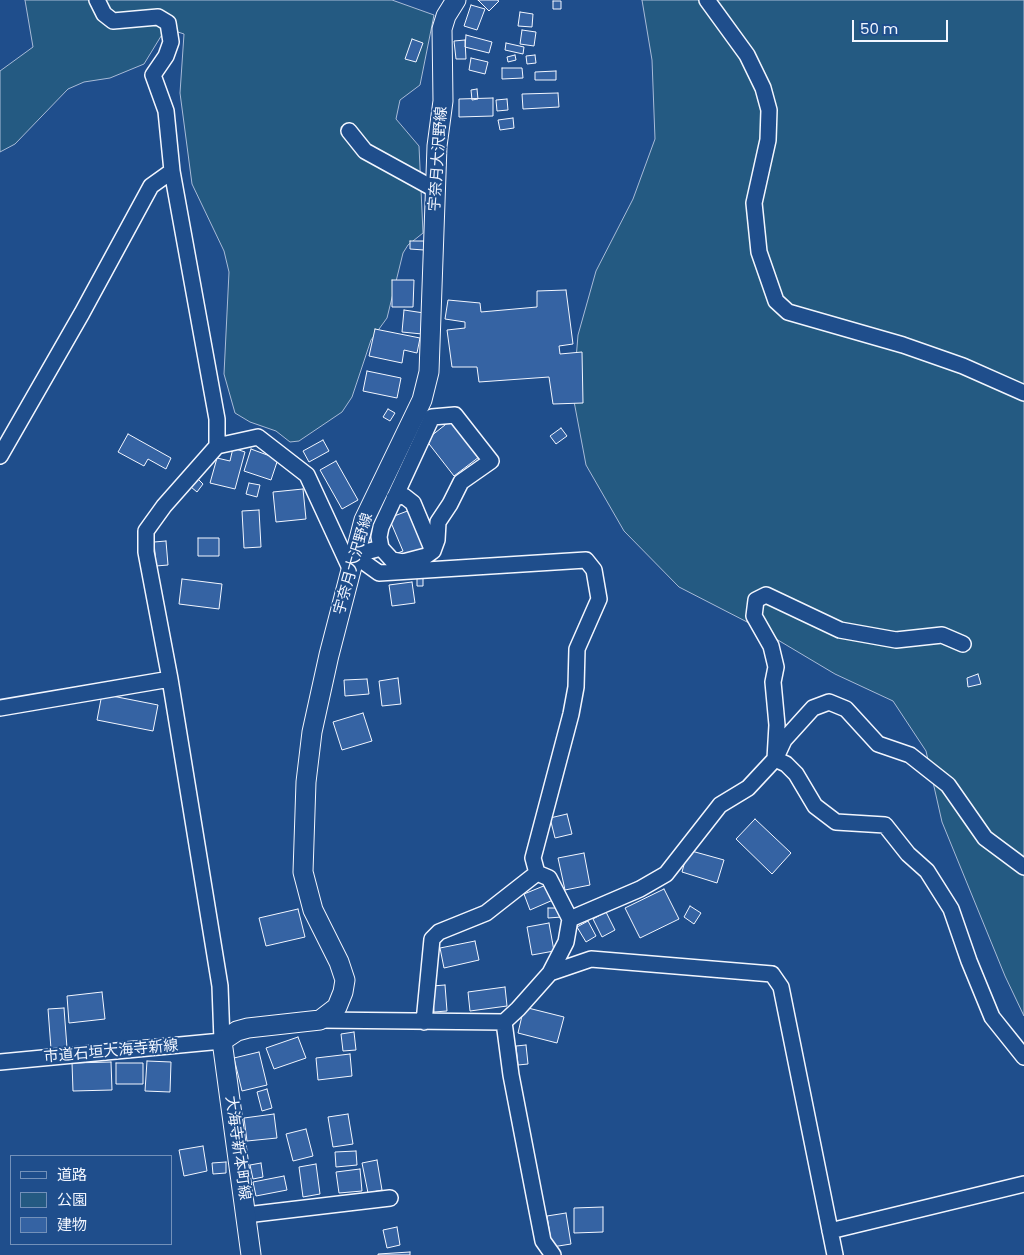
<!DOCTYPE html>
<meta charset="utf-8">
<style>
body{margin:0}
#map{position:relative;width:1024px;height:1255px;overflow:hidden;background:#1f4e8c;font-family:Poppins,"Noto Sans JP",sans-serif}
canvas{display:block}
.legend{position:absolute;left:10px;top:1155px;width:162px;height:90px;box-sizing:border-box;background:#1f4e8c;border:1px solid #7391ba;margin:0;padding:6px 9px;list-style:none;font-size:15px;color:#f2f6ff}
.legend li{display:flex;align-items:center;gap:10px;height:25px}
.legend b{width:25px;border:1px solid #7391ba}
.scale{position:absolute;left:852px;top:20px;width:96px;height:22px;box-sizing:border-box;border:2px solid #f2f6ff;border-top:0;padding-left:6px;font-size:15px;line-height:18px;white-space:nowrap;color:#f2f6ff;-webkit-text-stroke:4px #1f4e8c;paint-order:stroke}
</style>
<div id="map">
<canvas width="1024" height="1255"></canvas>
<ul class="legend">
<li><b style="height:6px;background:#1f4e8c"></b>道路</li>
<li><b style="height:14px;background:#245a82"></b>公園</li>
<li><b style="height:14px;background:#3563a3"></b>建物</li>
</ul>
<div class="scale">50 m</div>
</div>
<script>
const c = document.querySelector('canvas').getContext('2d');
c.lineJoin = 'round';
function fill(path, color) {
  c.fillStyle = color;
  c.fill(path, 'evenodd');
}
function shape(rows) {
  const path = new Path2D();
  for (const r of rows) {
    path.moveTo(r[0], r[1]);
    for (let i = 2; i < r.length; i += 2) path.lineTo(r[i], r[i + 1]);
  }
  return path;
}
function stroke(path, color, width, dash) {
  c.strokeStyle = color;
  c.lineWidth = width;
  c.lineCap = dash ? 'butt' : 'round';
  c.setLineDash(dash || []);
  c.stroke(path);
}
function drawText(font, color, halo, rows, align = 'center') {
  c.font = font + ' Poppins,"Noto Sans JP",sans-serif';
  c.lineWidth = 4;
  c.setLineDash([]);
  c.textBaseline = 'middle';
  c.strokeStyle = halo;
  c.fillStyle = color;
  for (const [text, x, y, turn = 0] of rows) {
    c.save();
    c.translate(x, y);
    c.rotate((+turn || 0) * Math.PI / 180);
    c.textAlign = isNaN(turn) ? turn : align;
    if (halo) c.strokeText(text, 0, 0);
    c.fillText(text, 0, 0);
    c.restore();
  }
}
const green = shape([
 [25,0,392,0,434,15,420,85,400,100,396,119,419,146,423,233,408,245,403,253,387,318,371,340,352,397,342,412,299,441,290,442,276,431,250,422,235,413,224,374,229,272,224,251,192,184,180,93,184,34,166,28,144,64,110,78,84,82,68,89,15,144,0,152,0,71,33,47,25,0],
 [642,0,1024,0,1024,1016,1005,976,942,822,926,751,893,701,835,674,751,624,679,587,624,531,586,465,573,396,578,335,596,271,633,199,655,139,652,60,642,0]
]);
fill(green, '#245a82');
stroke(green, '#a8bbd7', 1);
const building = shape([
 [478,0,497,0,499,1,489,11,478,0],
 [553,1,561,1,561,9,553,9,553,1],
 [471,5,485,9,477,30,464,26,471,5],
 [520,12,533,14,532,27,518,26,520,12],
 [522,30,536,32,534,46,520,44,522,30],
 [466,35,492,42,489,53,465,47,466,35],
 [412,39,423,43,416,62,405,59,412,39],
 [465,40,466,59,456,59,454,41,465,40],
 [506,43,524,47,523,54,505,50,506,43],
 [515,55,516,60,508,62,507,57,515,55],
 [535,55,536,63,527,64,526,56,535,55],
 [471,58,488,62,485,74,469,70,471,58],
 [502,68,522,68,523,78,502,79,502,68],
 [556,71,556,80,535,80,535,72,556,71],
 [477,89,478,99,472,100,471,90,477,89],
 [558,93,559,107,523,109,522,94,558,93],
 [493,98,493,116,459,117,459,99,493,98],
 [507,99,508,110,497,111,496,100,507,99],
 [513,118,514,128,500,130,498,120,513,118],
 [410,241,424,241,424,250,410,249,410,241],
 [392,280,414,280,413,307,392,307,392,280],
 [566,290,573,344,559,346,560,354,582,352,583,403,553,404,549,377,479,382,477,367,452,367,447,330,465,328,465,322,445,319,448,300,480,303,481,312,537,307,537,291,566,290],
 [404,310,424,313,422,334,402,332,404,310],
 [375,329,420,338,417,353,404,350,402,363,369,356,375,329],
 [367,371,401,378,397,398,363,391,367,371],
 [388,409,395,413,390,421,383,417,388,409],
 [450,421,479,457,454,476,426,440,450,421],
 [561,428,567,436,556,444,550,436,561,428],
 [128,434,171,458,166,469,148,459,144,466,118,452,128,434],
 [323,440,329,451,309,462,303,451,323,440],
 [233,448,245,452,235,489,210,483,217,458,230,461,233,448],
 [251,449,278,459,271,480,244,471,251,449],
 [336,461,358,500,342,509,320,470,336,461],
 [198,479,203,484,197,492,191,487,198,479],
 [249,483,260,485,257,497,246,494,249,483],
 [303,489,306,519,276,522,273,492,303,489],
 [259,510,261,547,244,548,242,511,259,510],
 [410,510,426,549,404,558,402,554,395,557,395,554,403,551,389,518,410,510],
 [198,538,219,538,219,556,198,556,198,538],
 [166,541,168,565,156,566,154,542,166,541],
 [417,577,423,577,423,586,417,586,417,577],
 [182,579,222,584,219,609,179,604,182,579],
 [412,582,415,603,392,606,389,585,412,582],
 [978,674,981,684,968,687,967,678,978,674],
 [398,678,401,704,382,706,379,681,398,678],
 [367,679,369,694,345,696,344,680,367,679],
 [102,694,158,705,153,731,97,720,102,694],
 [363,713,372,741,342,750,333,722,363,713],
 [567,814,572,834,555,838,550,818,567,814],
 [755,819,791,853,772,874,736,839,755,819],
 [688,850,724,860,717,883,682,872,688,850],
 [584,853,590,885,565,890,558,858,584,853],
 [546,885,553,900,530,910,524,894,546,885],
 [664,889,679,919,640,938,625,908,664,889],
 [690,906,701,913,694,924,684,917,690,906],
 [548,908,562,908,562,917,548,918,548,908],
 [298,909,305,937,266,946,259,918,298,909],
 [606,912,615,930,602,937,593,919,606,912],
 [588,921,596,936,586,942,577,927,588,921],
 [549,923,554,951,532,955,527,927,549,923],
 [475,941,479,960,444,968,440,948,475,941],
 [445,985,447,1011,434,1012,432,986,445,985],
 [505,987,507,1006,470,1011,468,992,505,987],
 [102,992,105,1019,69,1023,67,996,102,992],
 [524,1007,564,1017,557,1043,518,1033,524,1007],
 [64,1008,67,1048,51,1049,48,1009,64,1008],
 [354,1032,356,1050,343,1051,341,1034,354,1032],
 [298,1037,306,1058,274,1069,266,1048,298,1037],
 [526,1045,528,1064,518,1065,516,1046,526,1045],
 [259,1052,267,1085,242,1091,234,1058,259,1052],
 [350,1054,352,1076,318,1080,316,1058,350,1054],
 [147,1061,171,1062,170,1092,145,1091,147,1061],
 [111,1062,112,1090,73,1091,72,1063,111,1062],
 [116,1063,143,1063,143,1084,116,1084,116,1063],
 [267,1089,272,1108,262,1111,257,1092,267,1089],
 [274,1114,277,1138,247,1141,244,1118,274,1114],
 [348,1114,353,1144,333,1147,328,1117,348,1114],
 [306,1129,313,1156,293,1161,286,1134,306,1129],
 [203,1146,207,1171,184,1176,179,1150,203,1146],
 [356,1151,357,1165,336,1167,335,1152,356,1151],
 [377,1160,382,1190,368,1193,362,1163,377,1160],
 [226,1162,226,1173,213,1174,212,1163,226,1162],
 [261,1163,263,1177,253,1179,250,1165,261,1163],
 [316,1164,320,1194,303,1197,299,1167,316,1164],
 [360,1169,362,1191,339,1193,336,1172,360,1169],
 [284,1176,287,1190,256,1196,253,1182,284,1176],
 [603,1207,603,1232,574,1233,574,1208,603,1207],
 [566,1213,571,1244,552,1247,547,1216,566,1213],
 [397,1227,400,1245,387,1248,383,1230,397,1227],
 [410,1252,410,1255,378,1255,378,1254,410,1252]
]);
fill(building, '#3563a3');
stroke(building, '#f2f6ff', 1);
const minor = shape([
 [97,0,104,14,113,21,158,17,168,23,171,42,166,56,153,75,166,111,172,171],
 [707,0,747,55,763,88,769,110,768,140,754,203,759,252,776,301,788,312,903,345,963,366,1024,393],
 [349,131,365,151,436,190],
 [0,456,82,313,151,186,172,171,217,419,217,446],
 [394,498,404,496,413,503,433,551],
 [354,555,379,573,586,560,594,570,599,599,577,649,576,687,571,714,533,858,537,873],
 [354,555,381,548,392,560,403,562,426,556,433,551,437,540,438,522,450,504,461,482,491,461,455,415,432,417,381,527,379,537,381,548],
 [0,708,170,679],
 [778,753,784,740,813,708,829,702,846,709,878,744,910,755,948,785,985,838,1024,867],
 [775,759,777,725,773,682,776,667,771,646,754,616,756,600,766,595,840,630,896,640,942,635,963,644],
 [550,973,591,959,772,974,781,987,835,1255],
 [320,1020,504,1022,518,1009,550,973,566,942,570,919,640,889,666,874,720,805,748,788,775,759,786,764,796,774,815,806,836,822,885,825,908,854,927,871,951,909,969,961,992,1017,1024,1057],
 [424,1022,432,939,439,932,486,913,537,873,549,878,570,919],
 [504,1022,511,1075,536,1205,543,1241,553,1255],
 [0,1062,222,1041,220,986,170,679,146,552,146,531,164,506,217,446,258,437,307,475,350,568],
 [246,1215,390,1198],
 [830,1231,1024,1184]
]);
const major = shape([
 [251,1255,222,1041,237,1031,248,1028,320,1020,337,1007,343,992,345,980,339,962,313,910,303,872,306,782,312,732,329,655,364,520,422,400,429,372,437,146,443,101,442,29,446,16,456,0]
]);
stroke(minor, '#f2f6ff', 18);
stroke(major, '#f2f6ff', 21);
stroke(minor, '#1f4e8c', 15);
stroke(major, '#1f4e8c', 19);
drawText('15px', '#f2f6ff', '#1f4e8c', [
 ["宇奈月大沢野線",439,159,-86],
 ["宇奈月大沢野線",354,564,-74],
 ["市道石垣大海寺新線",111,1052,-5],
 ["大海寺新本町線",237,1148,82]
]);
</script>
